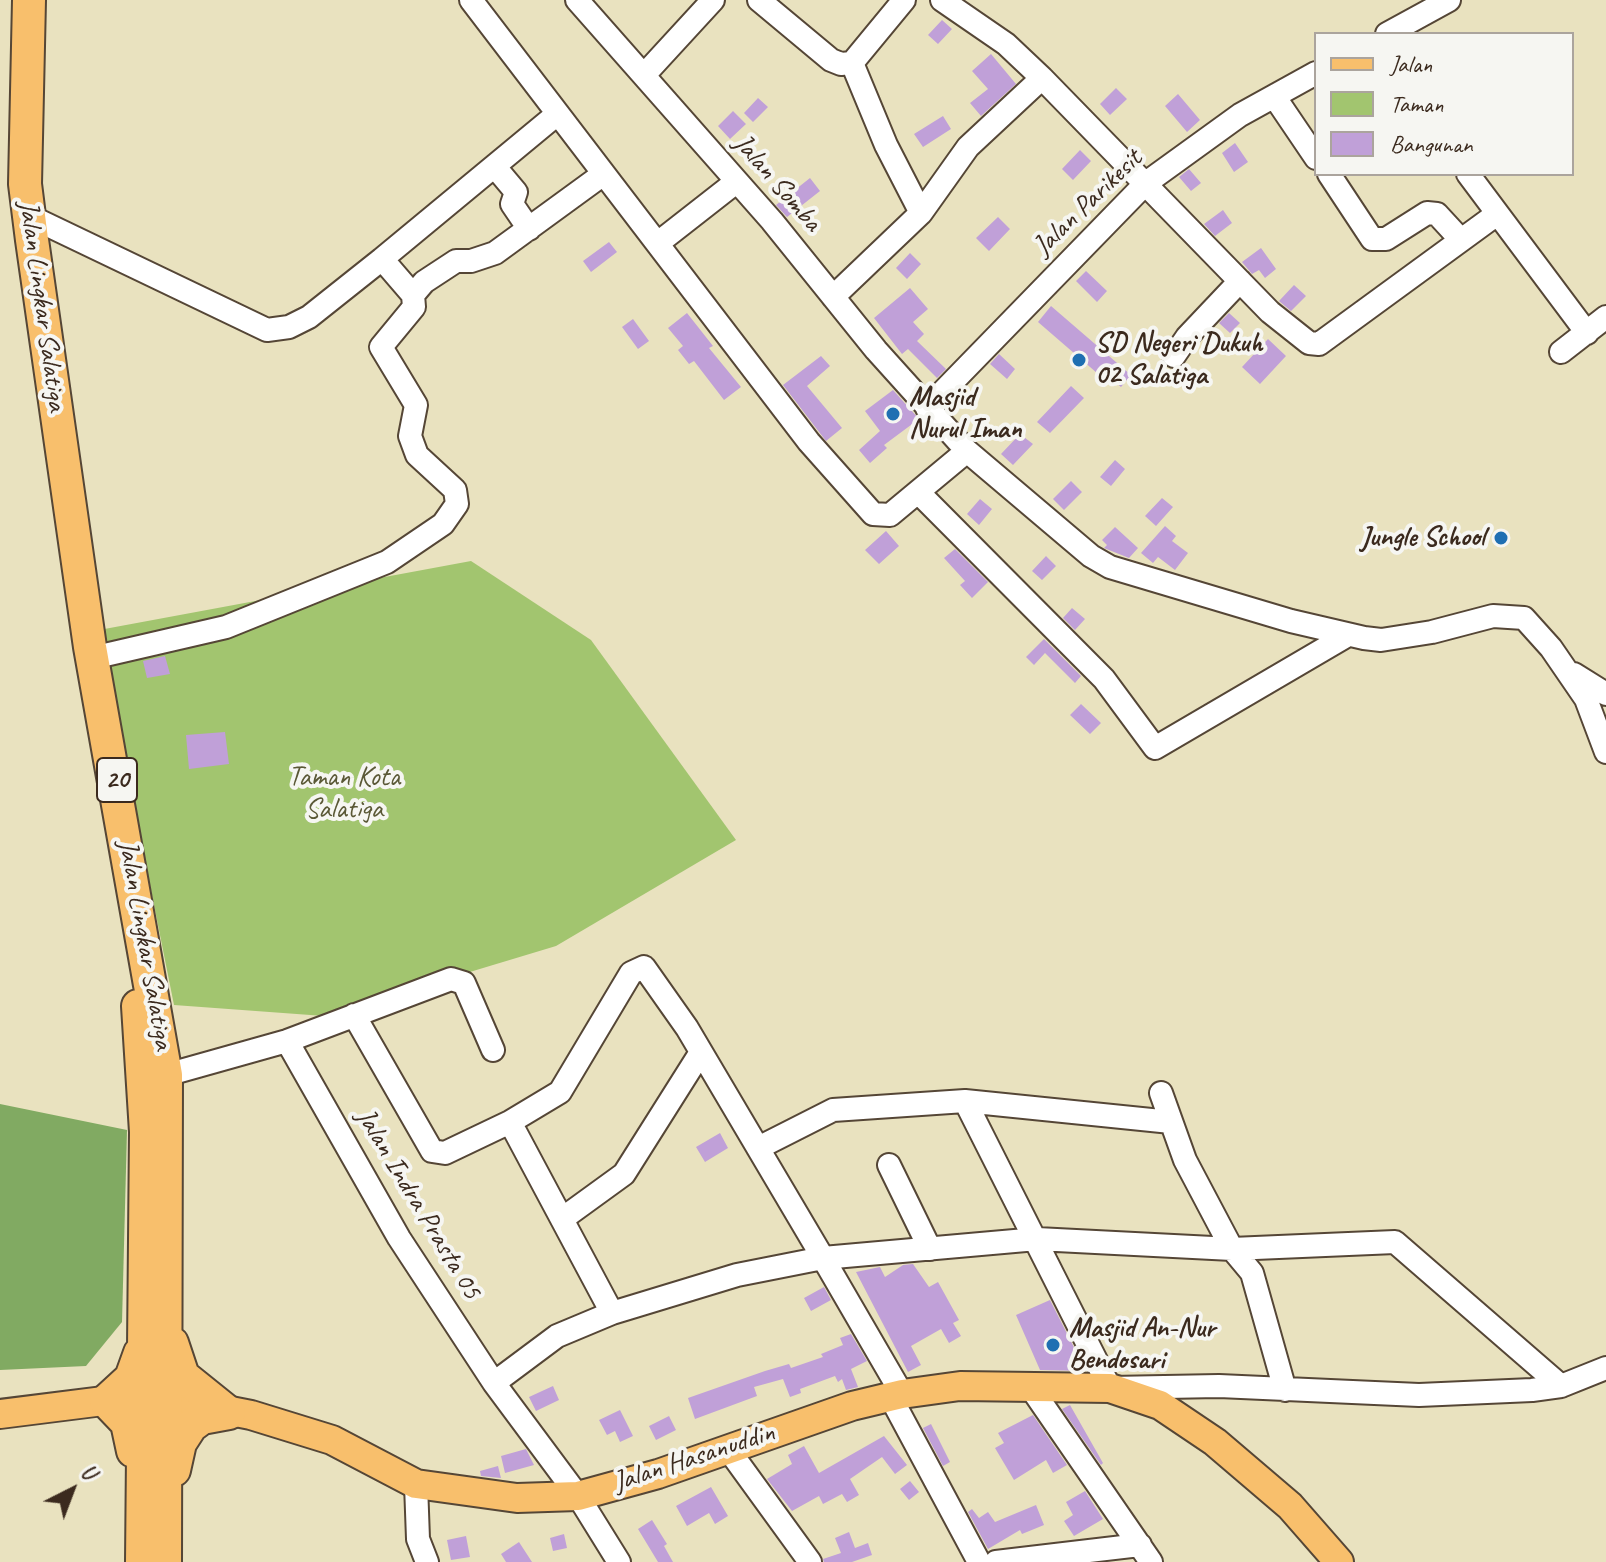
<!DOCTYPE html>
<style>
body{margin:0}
#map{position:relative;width:1606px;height:1562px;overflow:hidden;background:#e9e2bf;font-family:Caveat,sans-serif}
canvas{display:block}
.legend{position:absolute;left:1314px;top:32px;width:260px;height:144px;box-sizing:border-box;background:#f6f6f2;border:2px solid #aba49d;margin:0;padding:10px 14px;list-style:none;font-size:24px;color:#3b2a1e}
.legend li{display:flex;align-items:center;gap:16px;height:40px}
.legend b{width:40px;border:2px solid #aba49d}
.north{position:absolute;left:32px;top:1450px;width:80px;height:80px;-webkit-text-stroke:6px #f6f6f2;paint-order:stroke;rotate:42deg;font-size:22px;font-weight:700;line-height:32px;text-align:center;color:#3b2a1e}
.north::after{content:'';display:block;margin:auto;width:28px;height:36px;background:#3b2a1e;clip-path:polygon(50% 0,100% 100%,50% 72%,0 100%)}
</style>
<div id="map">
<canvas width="1606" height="1562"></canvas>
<ul class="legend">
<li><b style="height:10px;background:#f8bf6c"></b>Jalan</li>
<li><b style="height:22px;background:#a2c56f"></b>Taman</li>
<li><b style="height:22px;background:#c0a0d8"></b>Bangunan</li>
</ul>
<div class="north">U</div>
</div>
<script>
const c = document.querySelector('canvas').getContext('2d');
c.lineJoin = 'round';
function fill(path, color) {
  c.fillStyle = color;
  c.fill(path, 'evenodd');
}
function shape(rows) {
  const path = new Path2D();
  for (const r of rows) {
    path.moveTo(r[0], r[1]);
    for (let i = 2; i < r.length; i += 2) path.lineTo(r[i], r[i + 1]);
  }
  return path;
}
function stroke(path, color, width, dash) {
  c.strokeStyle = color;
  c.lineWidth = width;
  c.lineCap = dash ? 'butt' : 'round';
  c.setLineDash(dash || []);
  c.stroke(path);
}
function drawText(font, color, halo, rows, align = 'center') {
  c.font = font + ' Caveat,sans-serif';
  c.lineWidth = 8;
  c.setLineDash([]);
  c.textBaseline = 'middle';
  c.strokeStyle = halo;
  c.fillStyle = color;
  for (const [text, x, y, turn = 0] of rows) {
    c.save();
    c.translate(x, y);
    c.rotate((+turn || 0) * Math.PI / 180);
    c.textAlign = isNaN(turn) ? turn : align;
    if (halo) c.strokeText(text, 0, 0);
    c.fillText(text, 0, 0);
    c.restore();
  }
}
fill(shape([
 [471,561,591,640,736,840,556,946,324,1016,174,1005,99,630]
]), '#a2c56f');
fill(shape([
 [0,1104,127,1130,122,1322,86,1366,0,1370]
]), '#81aa62');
fill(shape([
 [942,20,952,29,938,44,928,35],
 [991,54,1016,84,981,116,970,103,988,89,972,71],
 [1116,88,1127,99,1110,115,1100,104],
 [1178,94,1200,120,1187,132,1165,106],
 [758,98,768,107,753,122,744,113],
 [733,111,746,124,730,139,718,126],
 [943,116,951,129,923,147,914,134],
 [1235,143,1248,162,1234,172,1222,153],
 [1080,150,1091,161,1073,180,1062,169],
 [1189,169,1201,183,1191,191,1179,177],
 [810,178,820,191,787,217,776,205],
 [1223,210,1232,223,1215,236,1204,224],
 [998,217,1010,229,989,251,976,238],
 [609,242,617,252,591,272,583,261],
 [1261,248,1276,269,1265,278,1259,270,1252,274,1242,262],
 [910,253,921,264,907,279,896,268],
 [1086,271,1107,291,1097,302,1076,281],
 [1294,285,1306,296,1291,311,1279,301],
 [910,288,928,309,913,322,924,334,917,341,946,369,937,378,908,349,902,354,874,318],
 [1051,306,1131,375,1121,387,1115,382,1112,386,1038,322],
 [687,313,713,346,709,348,741,387,724,400,694,361,689,364,678,350,683,346,668,328],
 [1229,313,1240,323,1230,333,1219,323],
 [633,319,649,341,638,349,622,327],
 [1268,339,1286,356,1260,384,1242,367],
 [999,354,1015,369,1007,379,990,364],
 [821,356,830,366,807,386,842,428,826,441,783,385],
 [1071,386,1084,398,1050,433,1037,422],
 [893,390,919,419,884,445,887,448,870,463,859,450,880,431,865,411],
 [1020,434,1033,444,1013,465,1001,454],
 [1115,460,1125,469,1111,486,1100,477],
 [1071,481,1082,492,1064,510,1053,499],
 [1162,498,1173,507,1156,526,1145,516],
 [980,499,992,509,979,525,967,514],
 [1165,526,1176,536,1172,541,1188,553,1175,570,1158,557,1153,563,1141,553],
 [1115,527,1138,548,1129,558,1104,548,1107,545,1102,540],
 [886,531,899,546,879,564,865,550],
 [955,549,988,582,972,598,960,585,965,581,944,558],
 [1046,556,1056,566,1042,580,1032,571],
 [1072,608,1085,619,1075,630,1063,618],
 [1044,639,1081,676,1075,683,1045,653,1034,665,1026,657],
 [165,656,170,674,147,678,143,661],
 [1081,704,1101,723,1090,734,1070,715],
 [225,732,229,764,189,769,186,735],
 [720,1133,728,1148,705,1162,696,1147],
 [913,1264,929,1287,938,1282,959,1320,953,1323,961,1336,949,1343,941,1329,911,1346,921,1365,908,1372,856,1272,880,1267,885,1277,903,1265],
 [824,1287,831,1300,811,1311,804,1298],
 [1050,1300,1086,1371,1040,1370,1016,1315],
 [851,1334,867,1361,851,1369,858,1387,846,1390,842,1379,838,1382,835,1376,800,1389,801,1393,790,1397,783,1379,754,1387,757,1396,695,1419,688,1398,765,1371,789,1364,791,1368,823,1357,821,1354,843,1345,840,1338],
 [553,1386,559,1400,536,1411,529,1397],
 [1070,1405,1103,1463,1101,1465,1062,1409],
 [620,1410,633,1436,620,1442,615,1431,607,1435,599,1420],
 [1033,1415,1067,1465,1053,1473,1046,1460,1014,1480,995,1448,1004,1443,998,1433],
 [669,1416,676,1430,656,1440,649,1426],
 [931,1424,950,1462,943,1466,923,1428],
 [884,1436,907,1465,895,1474,882,1457,850,1479,859,1495,847,1502,842,1494,823,1504,819,1496,792,1511,767,1479,792,1464,788,1455,804,1446,819,1473],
 [526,1449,534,1465,505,1473,501,1456],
 [498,1466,501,1478,481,1476,480,1471],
 [910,1481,919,1492,909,1500,900,1489],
 [711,1487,728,1516,715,1524,709,1513,687,1526,676,1506],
 [1085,1491,1103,1519,1074,1536,1064,1521,1073,1515,1066,1502],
 [1036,1505,1044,1525,1022,1534,1020,1530,988,1549,968,1512,972,1509,979,1518,988,1512,995,1522],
 [652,1520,667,1544,664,1546,673,1562,658,1562,638,1529],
 [849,1532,855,1548,868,1543,872,1555,852,1562,824,1562,823,1559,841,1553,835,1538],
 [564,1534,567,1548,553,1551,550,1538],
 [466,1536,470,1557,451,1560,447,1540],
 [519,1542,532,1562,506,1562,501,1554]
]), '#c0a0d8');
const minor = shape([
 [471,0,809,442,873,514,890,515,967,451],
 [577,0,772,221,876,350,967,451,1091,556,1110,567,1291,621,1364,638,1381,640,1432,632,1493,616,1524,618,1551,648,1586,699,1606,752],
 [759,0,831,60,841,64,852,63,904,0],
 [942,0,1006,44,1042,78,1270,312,1309,343,1319,344,1497,214],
 [1387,34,1449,0],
 [852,63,886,145,921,213,968,147,1042,78],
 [645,74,713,0],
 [1274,96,1316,158],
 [495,167,516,192,512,204,529,229],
 [1329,174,1372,239,1386,239,1427,213,1437,214,1461,240],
 [1468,174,1587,333],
 [29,216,267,330,289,327,309,317,382,259],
 [658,243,736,182],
 [413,295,382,259,556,115],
 [833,297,921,213],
 [1561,352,1606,317],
 [1174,356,1187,337,1240,281],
 [927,408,1146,183,1240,115,1316,73],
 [918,492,1104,679,1155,748,1348,635],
 [92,658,226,627,387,562,443,524,457,504,455,490,417,455,410,436,416,405,381,347,414,307,413,295,424,282,456,261,471,261,495,253,602,175],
 [1574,674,1606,694],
 [354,1015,432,1151,445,1153,510,1122,560,1092,631,973,644,967,687,1028,823,1258,1037,1239,1232,1249,1395,1242,1561,1386],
 [287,1041,399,1238,494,1383,578,1496,619,1562],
 [166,1075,287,1041,451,979,464,983,493,1050],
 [1161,1093,1185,1160,1232,1249,1252,1273,1285,1390],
 [965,1101,1110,1388,1219,1386,1419,1395,1532,1390,1561,1386,1606,1368],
 [510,1122,612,1313],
 [758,1148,833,1110,965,1101,1171,1122],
 [889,1165,930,1249],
 [562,1219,624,1174,701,1052],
 [494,1383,557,1336,612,1313,737,1275,823,1258,902,1394],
 [1029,1385,1151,1562],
 [890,1396,979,1562],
 [728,1449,810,1562],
 [416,1484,418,1539,427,1562],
 [996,1562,1140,1545]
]);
const major = shape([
 [0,1414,143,1396,195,1404,251,1415,332,1440,416,1484,517,1498,578,1496,658,1474,852,1406,902,1394,960,1386,1110,1388,1160,1405,1215,1442,1290,1506,1339,1562]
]);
const highway = shape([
 [29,0,25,184,32,240,90,647,166,1075,165,1562],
 [138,1006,146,1132,142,1562],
 [172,1343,183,1376,229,1413],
 [133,1451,127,1423,106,1401,131,1378,140,1353],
 [174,1470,180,1443,191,1426,202,1418,229,1413]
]);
stroke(minor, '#554636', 26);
stroke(major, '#554636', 32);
stroke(highway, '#554636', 36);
stroke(minor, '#fff', 22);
stroke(major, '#f8bf6c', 28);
stroke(highway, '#f8bf6c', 32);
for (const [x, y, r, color] of [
 [1079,360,8,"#1f6fb2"],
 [893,414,8,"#1f6fb2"],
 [1501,538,8,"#1f6fb2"],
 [1053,1345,8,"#1f6fb2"]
]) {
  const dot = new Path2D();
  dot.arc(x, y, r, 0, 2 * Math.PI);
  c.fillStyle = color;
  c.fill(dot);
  stroke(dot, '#f6f6f2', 3);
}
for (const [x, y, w] of [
 [117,780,40]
]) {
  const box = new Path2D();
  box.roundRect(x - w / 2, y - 22, w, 44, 6);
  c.fillStyle = '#f6f6f2';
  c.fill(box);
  stroke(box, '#3b2a1e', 2);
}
drawText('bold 26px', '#3b2a1e', null, [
 ["20",117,780]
]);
drawText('28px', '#3b2a1e', '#f6f6f2', [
 ["Jalan Somba",777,183,49],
 ["Jalan Parikesit",1088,203,-44],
 ["Jalan Lingkar Salatiga",42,306,82],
 ["Jalan Lingkar Salatiga",145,945,80],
 ["Jalan Indra Prasta 05",418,1204,59],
 ["Jalan Hasanuddin",694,1458,-18]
]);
drawText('bold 28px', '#3b2a1e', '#f6f6f2', [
 ["SD Negeri Dukuh",1095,344],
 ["02 Salatiga",1095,376],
 ["Masjid",909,398],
 ["Nurul Iman",909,430],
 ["Jungle School",1485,538,"right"],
 ["Masjid An-Nur",1069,1329],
 ["Bendosari",1069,1361]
], 'left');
drawText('28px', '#5a5836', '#f6f6f2', [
 ["Taman Kota",344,778],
 ["Salatiga",344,810]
]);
</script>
